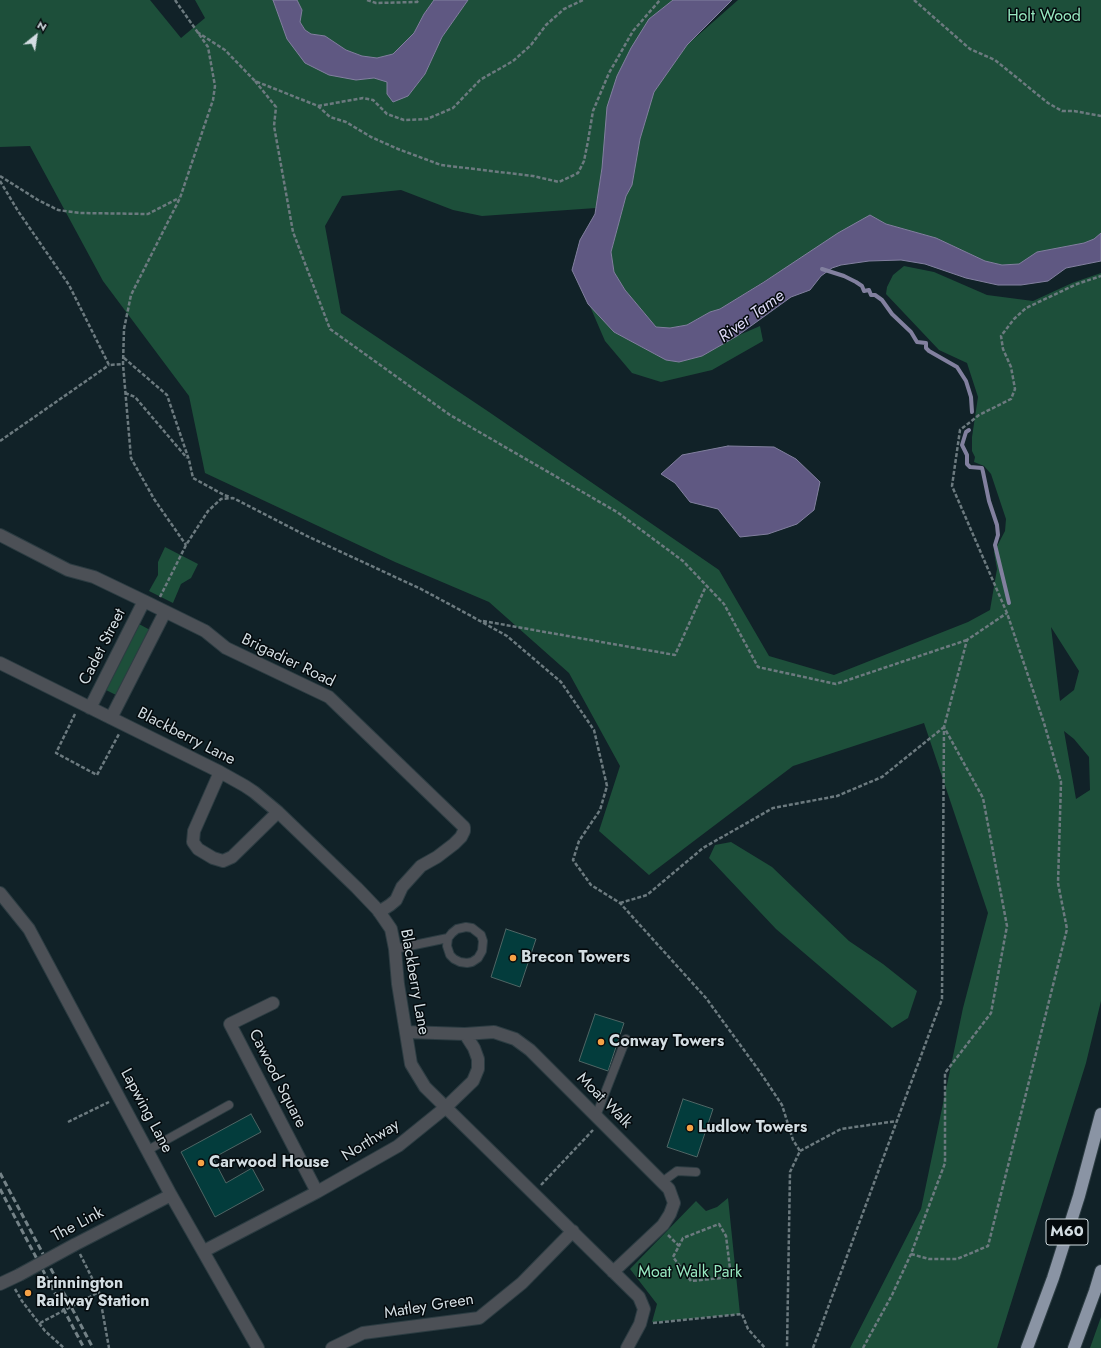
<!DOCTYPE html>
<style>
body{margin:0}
#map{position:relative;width:1101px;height:1348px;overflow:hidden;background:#112228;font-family:Jost,sans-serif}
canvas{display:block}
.north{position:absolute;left:16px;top:16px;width:40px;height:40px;-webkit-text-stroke:3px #040a0d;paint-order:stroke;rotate:30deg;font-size:11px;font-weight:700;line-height:16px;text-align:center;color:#d3dde2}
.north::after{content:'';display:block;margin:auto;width:14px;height:18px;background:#d3dde2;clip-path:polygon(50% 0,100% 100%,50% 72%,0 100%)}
</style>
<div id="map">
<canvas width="1101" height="1348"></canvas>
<div class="north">N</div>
</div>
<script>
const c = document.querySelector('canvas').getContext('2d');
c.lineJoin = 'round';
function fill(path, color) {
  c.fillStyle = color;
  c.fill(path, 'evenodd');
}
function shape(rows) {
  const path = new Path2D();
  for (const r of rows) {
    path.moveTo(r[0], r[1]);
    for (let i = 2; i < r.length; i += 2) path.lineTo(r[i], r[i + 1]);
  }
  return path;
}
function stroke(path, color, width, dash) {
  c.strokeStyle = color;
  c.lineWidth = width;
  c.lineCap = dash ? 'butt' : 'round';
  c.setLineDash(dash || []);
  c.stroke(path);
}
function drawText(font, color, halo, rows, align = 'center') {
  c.font = font + ' Jost,sans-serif';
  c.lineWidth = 3;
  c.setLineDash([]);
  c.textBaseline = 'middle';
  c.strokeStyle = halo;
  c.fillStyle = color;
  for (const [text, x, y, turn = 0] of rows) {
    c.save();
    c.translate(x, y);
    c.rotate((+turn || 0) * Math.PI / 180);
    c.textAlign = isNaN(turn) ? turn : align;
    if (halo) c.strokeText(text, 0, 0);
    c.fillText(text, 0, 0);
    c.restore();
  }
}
fill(shape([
 [0,0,150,0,181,38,205,18,195,0,273,0,287,39,356,80,374,78,388,82,387,94,408,96,425,74,442,37,468,0,673,0,649,19,602,168,596,208,482,216,453,210,401,190,342,196,325,226,341,313,489,412,719,570,769,656,834,675,968,622,990,610,997,569,994,552,1005,531,1006,519,991,474,984,466,974,462,975,457,972,451,972,437,978,397,967,363,939,350,886,294,887,287,893,275,904,266,934,272,987,295,1033,301,1072,283,1101,273,1101,1001,1086,1063,997,1348,850,1348,921,1209,963,1008,988,913,924,723,793,766,649,875,599,831,620,766,569,673,489,602,395,562,205,473,189,396,103,281,30,146,0,147],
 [1051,627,1079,671,1074,690,1060,701],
 [1064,731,1074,739,1089,757,1090,790,1076,799],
 [297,0,434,0,424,14,414,33,393,54,377,58,362,56,346,50,325,36,311,34,305,30,300,22,302,10],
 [738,0,1101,0,1101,233,1094,239,1084,243,1037,252,1019,264,1002,265,985,261,936,238,886,224,870,215,720,309,710,312,687,325,670,328,656,327,625,290,614,272,611,252,626,196,632,185,640,139,654,92,687,45],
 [589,304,614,332,666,360,679,362,702,356,737,336,760,326,763,341,712,370,661,382,632,373,605,341],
 [165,547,198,564,191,578,181,584,173,603,149,591,158,575,158,562],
 [139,624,150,630,118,696,106,690],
 [731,842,772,867,849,941,883,964,917,991,908,1018,892,1028,776,929,709,858,715,845],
 [728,1198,740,1314,652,1322,657,1304,630,1269,696,1201,706,1211,717,1207],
 [1101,1317,1101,1348,1090,1348]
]), '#1d4f3a');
const water = shape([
 [273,0,297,0,302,10,300,22,305,30,311,34,325,36,346,50,362,56,377,58,393,54,414,33,424,14,434,0,468,0,442,37,425,74,408,96,393,102,387,94,387,82,374,78,356,80,329,75,305,63,287,39,273,0],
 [673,0,732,0,687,45,654,92,640,139,632,185,626,196,611,252,614,272,625,290,656,327,670,328,687,325,710,312,720,309,764,282,838,233,870,215,886,224,936,238,985,261,1002,265,1019,264,1037,252,1084,243,1094,239,1101,233,1101,261,1066,268,1048,281,1021,285,998,285,966,278,925,264,901,260,869,261,841,265,832,268,821,276,810,290,791,297,737,336,702,356,679,362,666,360,614,332,588,304,572,270,580,240,595,214,602,168,607,107,617,76,631,48,649,19,673,0],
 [728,446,774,447,796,459,820,482,814,510,797,524,768,534,740,537,718,509,690,502,675,483,661,474,682,455,728,446]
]);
fill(water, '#5f5882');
stroke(water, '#82809f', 1);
stroke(shape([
 [822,269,844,276,856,282,862,286,864,291,869,290,871,295,875,295,882,300,892,314,911,332,917,342,926,343,926,348,929,351,957,367,966,381,971,397,972,412],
 [969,430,966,432,962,445,967,455,967,464,970,467,982,468,983,472,989,501,997,525,998,535,995,545,1009,603]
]), '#82809f', 4);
const building = shape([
 [506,929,536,939,520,987,491,977,506,929],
 [595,1014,624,1023,608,1071,579,1061,595,1014],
 [683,1099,713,1109,697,1157,667,1147,683,1099],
 [251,1114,261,1132,213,1158,226,1183,252,1168,264,1190,215,1217,181,1152,251,1114]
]);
fill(building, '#033c3c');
stroke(building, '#4f6564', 1);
const service = shape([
 [395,949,448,938,452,933,457,929,466,927,472,928,481,935,483,941,482,951,478,958,472,962,467,963,460,962,454,959,450,955,447,946,448,938],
 [596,1116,626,1039],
 [148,1150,229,1105],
 [662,1182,677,1171,696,1172]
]);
const minor = shape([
 [0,535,68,570,94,577,144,601,205,631,226,648,329,697,464,827,464,831,461,837,454,844,437,857,421,866,402,887,396,900,390,905,379,912],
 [0,663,220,772,245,786,254,792,278,812,357,888,378,910,391,929,395,949,398,984,411,1064,425,1087,639,1297,644,1309,640,1324,627,1348],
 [90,708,144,601],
 [111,718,165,612],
 [220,772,194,831,193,842,198,849,213,858,223,861,232,857,278,812],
 [0,893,29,929,171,1195,258,1348],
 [273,1003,230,1024,317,1192],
 [406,1032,465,1034,494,1032,515,1039,530,1050,669,1189,674,1203,670,1214,663,1225,613,1272],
 [74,1245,171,1195],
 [204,1251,317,1192,398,1146,445,1108,473,1081,478,1069,478,1059,474,1048,465,1034],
 [0,1284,19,1275],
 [332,1348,363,1333,479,1318,522,1283,573,1231]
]);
const motorway = shape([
 [1027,1348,1053,1278,1079,1196,1101,1114],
 [1074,1348,1095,1291,1101,1271]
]);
stroke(service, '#2c3c42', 10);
stroke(minor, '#2c3c42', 14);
stroke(motorway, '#2c3c42', 14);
stroke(shape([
 [175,0,208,47,215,86,213,100,180,198,131,295,124,329,123,364,131,458,154,499,186,545],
 [367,0,376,3,417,2,419,0],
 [914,0,970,49,995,60,1048,103,1062,111,1074,111,1101,116],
 [197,32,225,50,255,81,318,106,330,117,346,122,371,137,398,149,441,165,533,176,559,182,578,173,584,161,588,141,593,111,609,73,633,31,660,0],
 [255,81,276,107,274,126,293,232,330,329,450,415,617,512,683,561,724,604,758,667,836,684,967,640],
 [318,106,363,98,373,100,387,114,404,120,427,119,453,108,480,80,513,61,531,45,546,25,564,9,583,0],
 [0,176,38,200,58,210,80,213,148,214,179,198],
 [0,181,18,211,69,285,109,365,123,364],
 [124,358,167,395,189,460,193,478,224,495,230,497],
 [125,393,135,397,187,458],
 [0,441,109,365],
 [160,597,186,545,208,511,221,499,233,498,309,537,421,589,462,611,507,636,561,682,594,730,607,786,600,810,579,841,573,860,591,885,620,903,706,998,760,1072,782,1105,793,1140,800,1151,790,1172,787,1348],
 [483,621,675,655,706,586],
 [75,714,56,753,97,775,119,734],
 [620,903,647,895,703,848,773,808,837,796,882,777,944,727],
 [68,1122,109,1102],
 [800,1151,841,1129,897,1121],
 [541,1185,593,1130],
 [668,1235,679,1246,673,1257,691,1281,731,1277,726,1236,719,1224,683,1238,679,1246],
 [80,1254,99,1292,109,1348],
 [911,1254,929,1259,957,1259,988,1246,1067,929,1058,883,1061,782,1044,723,1007,613,952,486,960,430,979,415,1011,399,1015,389,1011,367,1003,349,1001,336,1014,319,1026,308,1077,284,1101,276],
 [15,1289,22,1301,45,1331,64,1348],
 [653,1323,742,1314,748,1329,765,1348],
 [813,1348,942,999,944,728],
 [863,1348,892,1295,911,1254,945,1163,945,1073,991,1013,1007,926,983,798,944,727,967,640,1007,613]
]), '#6c7a7f', 2.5, [4, 2]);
stroke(service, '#4c5056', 8);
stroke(minor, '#4c5056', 12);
stroke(motorway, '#8a94a4', 12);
stroke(shape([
 [0,1173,93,1348],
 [0,1189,84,1348]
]), '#748287', 3, [6, 3]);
const minorBridge = shape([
 [19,1275,74,1245]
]);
stroke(minorBridge, '#2c3c42', 14, []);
stroke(shape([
 [40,1323,99,1292]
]), '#6c7a7f', 2.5, [4, 2]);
stroke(minorBridge, '#4c5056', 12);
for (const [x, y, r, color] of [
 [513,958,4,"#f6a246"],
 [601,1042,4,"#f6a246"],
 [690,1128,4,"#f6a246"],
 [201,1163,4,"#f6a246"],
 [28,1293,4,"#f6a246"]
]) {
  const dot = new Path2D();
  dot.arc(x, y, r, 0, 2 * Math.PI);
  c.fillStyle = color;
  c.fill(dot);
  stroke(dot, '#040a0d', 1.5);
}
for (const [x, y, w] of [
 [1067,1232,42]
]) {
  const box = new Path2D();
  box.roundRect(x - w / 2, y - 13, w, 26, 3);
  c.fillStyle = '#040a0d';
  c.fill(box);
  stroke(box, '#d3dde2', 1);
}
drawText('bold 15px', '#d3dde2', null, [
 ["M60",1067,1232]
]);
drawText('16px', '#98e9c1', '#040a0d', [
 ["Holt Wood",1044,17],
 ["Moat Walk Park",690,1273]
]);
drawText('16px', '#d3dde2', '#040a0d', [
 ["Cadet Street",103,647,-63],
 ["Brigadier Road",288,661,26],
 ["Blackberry Lane",186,737,27],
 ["Blackberry Lane",414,982,80],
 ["Cawood Square",277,1079,63],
 ["Moat Walk",604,1101,45],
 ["Lapwing Lane",146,1111,62],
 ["Northway",371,1141,-32],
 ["The Link",78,1225,-28],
 ["Matley Green",429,1307,-9]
]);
drawText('bold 16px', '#d3dde2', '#040a0d', [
 ["Brecon Towers",521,958],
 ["Conway Towers",609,1042],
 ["Ludlow Towers",698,1128],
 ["Carwood House",209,1163],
 ["Brinnington",36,1284],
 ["Railway Station",36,1302]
], 'left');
drawText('italic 17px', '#ddd9f6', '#040a0d', [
 ["River Tame",752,317,-36]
]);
</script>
